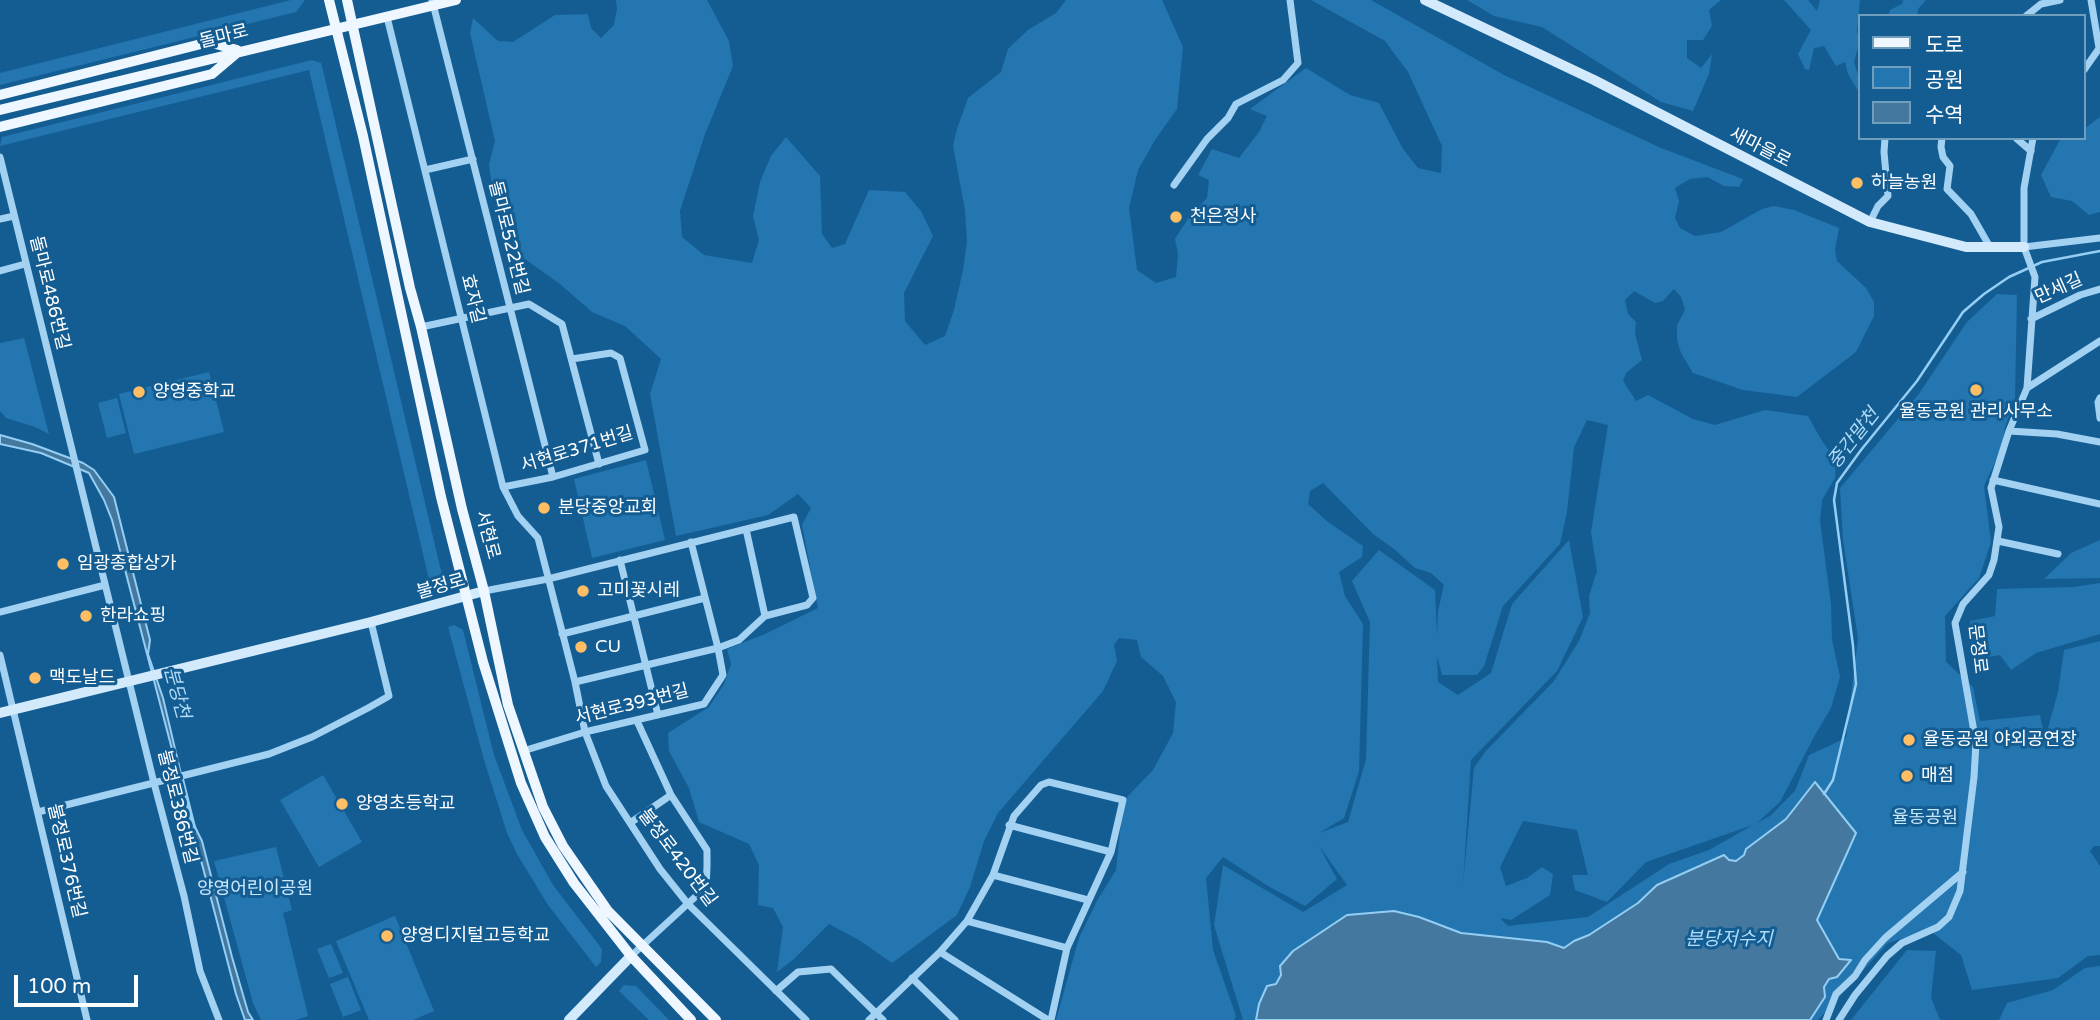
<!DOCTYPE html>
<meta charset="utf-8">
<style>
body{margin:0}
#map{position:relative;width:2100px;height:1020px;overflow:hidden;background:#145d93;font-family:"Varela Round","Noto Sans KR",sans-serif}
canvas{display:block}
.legend{position:absolute;left:1858px;top:14px;width:228px;height:126px;box-sizing:border-box;background:#145d93;border:2px solid #729ebe;margin:0;padding:9px 12px;list-style:none;font-size:21px;color:#fff}
.legend li{display:flex;align-items:center;gap:14px;height:35px}
.legend b{width:35px;border:2px solid #729ebe}
.scale{position:absolute;left:14px;top:975px;width:124px;height:32px;box-sizing:border-box;border:4px solid #fff;border-top:0;padding-left:9px;font-size:21px;line-height:24px;white-space:nowrap;color:#fff;-webkit-text-stroke:5px #145d93;paint-order:stroke}
</style>
<div id="map">
<canvas width="2100" height="1020"></canvas>
<ul class="legend">
<li><b style="height:9px;background:#eef7ff"></b>도로</li>
<li><b style="height:19px;background:#2376b0"></b>공원</li>
<li><b style="height:19px;background:#44789e"></b>수역</li>
</ul>
<div class="scale">100 m</div>
</div>
<script>
const c = document.querySelector('canvas').getContext('2d');
c.lineJoin = 'round';
function fill(path, color) {
  c.fillStyle = color;
  c.fill(path, 'evenodd');
}
function shape(rows) {
  const path = new Path2D();
  for (const r of rows) {
    path.moveTo(r[0], r[1]);
    for (let i = 2; i < r.length; i += 2) path.lineTo(r[i], r[i + 1]);
  }
  return path;
}
function stroke(path, color, width, dash) {
  c.strokeStyle = color;
  c.lineWidth = width;
  c.lineCap = dash ? 'butt' : 'round';
  c.setLineDash(dash || []);
  c.stroke(path);
}
function drawText(font, color, halo, rows, align = 'center') {
  c.font = font + ' "Varela Round","Noto Sans KR",sans-serif';
  c.lineWidth = 6;
  c.setLineDash([]);
  c.textBaseline = 'middle';
  c.strokeStyle = halo;
  c.fillStyle = color;
  for (const [text, x, y, turn = 0] of rows) {
    c.save();
    c.translate(x, y);
    c.rotate((+turn || 0) * Math.PI / 180);
    c.textAlign = isNaN(turn) ? turn : align;
    if (halo) c.strokeText(text, 0, 0);
    c.fillText(text, 0, 0);
    c.restore();
  }
}
fill(shape([
 [291,0,305,0,296,12,0,85,0,73],
 [616,0,707,0,729,41,733,66,705,134,680,211,682,237,704,255,752,263,759,240,753,216,760,182,771,156,786,137,820,176,822,234,832,248,845,244,869,190,905,192,921,211,933,236,904,293,905,321,925,345,945,336,954,310,963,270,967,241,965,210,953,146,957,129,968,98,1001,72,1008,49,1028,30,1056,13,1066,0,1162,0,1183,47,1177,109,1155,140,1138,170,1129,208,1137,270,1156,283,1176,277,1178,254,1175,239,1189,217,1207,198,1209,180,1198,175,1212,149,1239,158,1259,132,1267,116,1250,109,1306,68,1350,95,1379,103,1403,149,1418,168,1441,173,1442,146,1408,72,1385,41,1311,0,1371,0,1504,75,1661,148,1743,179,1739,187,1724,186,1707,177,1690,179,1675,188,1679,201,1675,218,1680,228,1695,236,1721,232,1762,209,1774,206,1794,210,1839,228,1835,250,1837,261,1866,288,1874,302,1874,316,1856,352,1797,397,1743,390,1693,373,1681,353,1677,340,1677,325,1685,310,1681,297,1674,289,1663,301,1655,303,1634,291,1625,300,1628,314,1636,322,1635,334,1642,360,1626,373,1623,381,1636,401,1648,395,1693,419,1715,425,1765,410,1808,416,1822,441,1836,460,1835,478,1822,500,1820,521,1831,604,1832,640,1840,677,1831,708,1815,735,1780,802,1757,823,1770,816,1795,791,1809,755,1846,738,1858,638,1843,540,1840,488,1918,395,1967,322,1997,294,2017,295,2015,398,2005,427,2001,450,1984,486,1991,542,1979,578,1945,616,1946,662,1973,687,1980,721,2040,715,2045,739,2058,692,2064,650,2100,641,2100,846,2094,846,2090,851,2100,866,2100,955,2088,956,2058,978,1972,990,1961,955,1929,930,1888,943,1818,1020,1243,1020,1214,925,1223,865,1303,912,1347,885,1319,846,1337,879,1305,906,1268,886,1223,857,1206,878,1213,950,1236,1016,1234,1020,1056,1020,1079,938,1097,901,1116,870,1122,813,1127,797,1153,770,1173,733,1176,702,1163,676,1141,657,1137,640,1119,638,1114,645,1117,661,1103,691,998,813,984,841,970,887,957,915,892,963,859,940,829,924,794,959,777,972,783,927,773,908,758,905,759,865,749,844,699,822,689,788,669,751,668,733,709,707,724,684,731,664,727,649,765,634,818,608,802,525,811,508,798,494,768,515,676,536,650,394,661,359,625,326,592,312,560,284,522,257,515,214,491,180,489,164,495,141,470,33,473,18,498,41,513,42,555,15,588,14,591,28,601,38,614,25,617,9],
 [1587,420,1608,425,1591,532,1597,571,1589,596,1590,613,1579,641,1554,681,1485,752,1474,768,1463,884,1471,760,1557,671,1583,617,1569,540,1512,604,1491,673,1458,695,1438,682,1437,656,1442,675,1477,675,1484,666,1503,606,1560,544,1567,512,1574,447],
 [1323,483,1373,534,1394,549,1415,568,1431,573,1444,585,1438,611,1437,635,1435,590,1379,550,1352,581,1370,622,1366,759,1348,822,1319,833,1344,818,1359,771,1363,624,1345,596,1339,572,1362,557,1363,546,1328,522,1308,504,1310,491],
 [1523,821,1577,830,1588,875,1572,875,1575,890,1607,902,1646,862,1753,825,1709,850,1669,864,1588,917,1508,926,1500,918,1511,920,1550,895,1553,874,1542,867,1527,878,1506,886,1500,867],
 [1467,0,1721,0,1709,10,1712,26,1703,40,1687,40,1687,58,1701,68,1712,54,1709,74,1693,111,1661,102,1542,27,1494,16],
 [1784,0,1808,0,1817,11,1820,0,1860,0,1857,32,1860,40,1854,62,1860,81,1860,94,1848,74,1845,62,1836,66,1824,46,1814,48,1809,70,1805,69,1798,54,1811,30],
 [1903,0,1926,0,1918,9,1917,16,1888,16,1890,10,1902,4],
 [312,60,321,63,322,66,442,575,438,586,431,588,309,70,0,146,2,137],
 [2100,117,2100,212,2089,215,2072,201,2051,197,2041,175,2061,138,2084,138,2084,129],
 [24,338,49,434,35,427,6,418,0,411,0,343],
 [209,372,224,432,134,454,119,394],
 [117,398,126,433,107,438,98,403],
 [646,460,665,540,592,558,574,479],
 [2100,540,2100,578,2044,579,2071,553],
 [2100,583,2100,634,2036,653,2011,670,2000,655,1972,660,1970,621,1995,616,1997,589,2074,587],
 [454,625,463,630,494,755,522,830,553,885,602,949,601,962,596,967,548,905,517,854,507,833,484,760,448,627],
 [323,775,362,842,319,867,280,800],
 [276,847,292,910,283,913,308,1016,296,1020,261,1020,253,1003,214,861],
 [395,916,434,1011,413,1020,369,1020,336,941],
 [331,944,343,973,329,978,317,949],
 [1907,950,1936,951,1931,998,1940,1020,1851,1020],
 [2100,966,2100,1020,1999,1020,2007,1003,2053,990,2085,968],
 [348,977,361,1010,343,1017,330,984],
 [624,985,636,986,669,1020,649,1020,619,991]
]), '#2376b0');
const water = shape([
 [0,435,32,444,83,463,94,470,114,497,150,640,148,654,163,698,192,821,202,841,232,957,248,1012,253,1020,245,1020,236,994,112,520,104,500,89,473,41,453,0,444,0,435],
 [1815,782,1856,833,1817,920,1839,959,1851,960,1837,977,1829,979,1824,987,1825,997,1810,1020,1256,1020,1259,1004,1267,986,1276,984,1281,975,1280,966,1293,951,1347,915,1394,911,1419,917,1461,933,1547,942,1564,948,1574,941,1589,935,1638,903,1657,885,1724,855,1729,860,1736,861,1744,855,1746,849,1786,819,1815,782]
]);
fill(water, '#44789e');
stroke(water, '#95cef4', 2);
stroke(shape([
 [183,780,195,828],
 [1824,794,1833,780,1856,684,1853,646,1834,500,1837,483,1861,450,1917,381,1963,312,1984,294,2009,277,2042,262,2100,251]
]), '#95cef4', 2.5);
stroke(shape([
 [432,0,553,477],
 [2091,0,2099,48],
 [2026,16,2041,4,2060,0],
 [387,17,503,487,518,516,538,538,575,682,585,732,606,786,660,869,688,904,806,1020],
 [2084,70,2100,47],
 [1942,138,1941,147,1943,157,1950,166,1947,189,1971,214,1990,247],
 [2016,138,2031,151],
 [0,157,154,783,184,896,200,971,219,1020],
 [425,170,473,159],
 [1174,185,1207,139,1228,118,1236,104,1283,80,1298,63,1290,0],
 [0,219,14,216],
 [1870,222,1878,206,1888,196,1884,152,1885,138],
 [2024,247,2100,238],
 [0,271,25,264],
 [2031,319,2080,295,2100,289],
 [421,327,529,304,562,324,599,464],
 [2027,388,2100,341],
 [2100,398,2098,402,2100,418],
 [2009,431,2057,434,2100,442],
 [1993,480,2100,504],
 [503,487,553,477,645,450,620,358,611,353,572,359],
 [746,529,765,616],
 [1998,541,2058,554],
 [620,560,658,715],
 [484,591,548,579,794,517,813,598,807,605,765,616,739,640,718,648,575,682],
 [0,612,105,585],
 [562,634,705,598],
 [0,655,87,1020],
 [523,751,585,732,704,704,723,675,718,648,691,542],
 [38,812,269,754,312,737,368,708,389,696,371,622],
 [630,823,671,795],
 [1009,825,1111,852],
 [993,875,1088,900],
 [967,921,1067,948],
 [940,952,1048,1020],
 [631,956,706,887,707,867,707,850,671,795,637,721],
 [912,978,955,1020],
 [776,991,798,972,831,969,883,1020],
 [869,1020,940,952,967,921,993,875,1014,816,1041,785,1049,782,1123,800,1111,852,1067,948,1051,1020],
 [1826,1020,1836,994,1855,976,1865,960,1885,938,1963,872],
 [1839,1020,1855,995,1887,956,1902,943,1938,927,1949,917,1960,891,1974,777,1976,743,1955,623,1963,604,1989,575,1994,560,1999,527,1991,488,2009,431,2027,388,2035,277,2024,247,2024,188,2033,138]
]), '#a3d1f2', 7);
stroke(shape([
 [1425,0,1594,80,1870,222,1966,247,2024,247],
 [0,713,371,622,484,591],
 [569,1020,631,956]
]), '#d2eafc', 10);
stroke(shape([
 [329,0,363,136,441,497,483,662,521,783,545,837,574,883,631,956,691,1020],
 [347,0,410,288,421,327,462,509,484,591,508,705,543,807,563,846,608,911,716,1020],
 [0,95,209,42,237,50],
 [0,110,456,0],
 [0,127,212,74,238,52]
]), '#eef7ff', 10);
for (const [x, y, r, color] of [
 [1857,183,7,"#ffbd64"],
 [1176,217,7,"#ffbd64"],
 [1976,390,7,"#ffbd64"],
 [139,392,7,"#ffbd64"],
 [544,508,7,"#ffbd64"],
 [63,564,7,"#ffbd64"],
 [583,591,7,"#ffbd64"],
 [86,616,7,"#ffbd64"],
 [581,647,7,"#ffbd64"],
 [35,678,7,"#ffbd64"],
 [1909,740,7,"#ffbd64"],
 [1907,776,7,"#ffbd64"],
 [342,804,7,"#ffbd64"],
 [387,936,7,"#ffbd64"]
]) {
  const dot = new Path2D();
  dot.arc(x, y, r, 0, 2 * Math.PI);
  c.fillStyle = color;
  c.fill(dot);
  stroke(dot, '#145d93', 2.5);
}
drawText('18px', '#fff', '#145d93', [
 ["돌마로",224,37,-14],
 ["새마을로",1760,148,27],
 ["돌마로522번길",508,238,76],
 ["만세길",2059,289,-24],
 ["돌마로486번길",49,293,76],
 ["효자길",472,299,76],
 ["서현로371번길",577,450,-17],
 ["서현로",487,535,75],
 ["불정로",441,587,-16],
 ["문정로",1977,649,83],
 ["서현로393번길",632,705,-14],
 ["불정로386번길",177,807,76],
 ["불정로420번길",677,858,53],
 ["불정로376번길",66,861,77]
]);
drawText('18px', '#fff', '#145d93', [
 ["하늘농원",1871,183],
 ["천은정사",1190,217],
 ["양영중학교",153,392],
 ["율동공원 관리사무소",1976,412,"center"],
 ["분당중앙교회",558,508],
 ["임광종합상가",77,564],
 ["고미꽃시레",597,591],
 ["한라쇼핑",100,616],
 ["CU",595,647],
 ["맥도날드",49,678],
 ["율동공원 야외공연장",1923,740],
 ["매점",1921,776],
 ["양영초등학교",356,804],
 ["양영디지털고등학교",401,936]
], 'left');
drawText('18px', '#cae8fc', '#145d93', [
 ["율동공원",1925,818],
 ["양영어린이공원",255,889]
]);
drawText('italic 19px', '#afdbf8', '#145d93', [
 ["중간말천",1854,439,-52],
 ["분당천",176,693,75],
 ["분당저수지",1729,940]
]);
</script>
